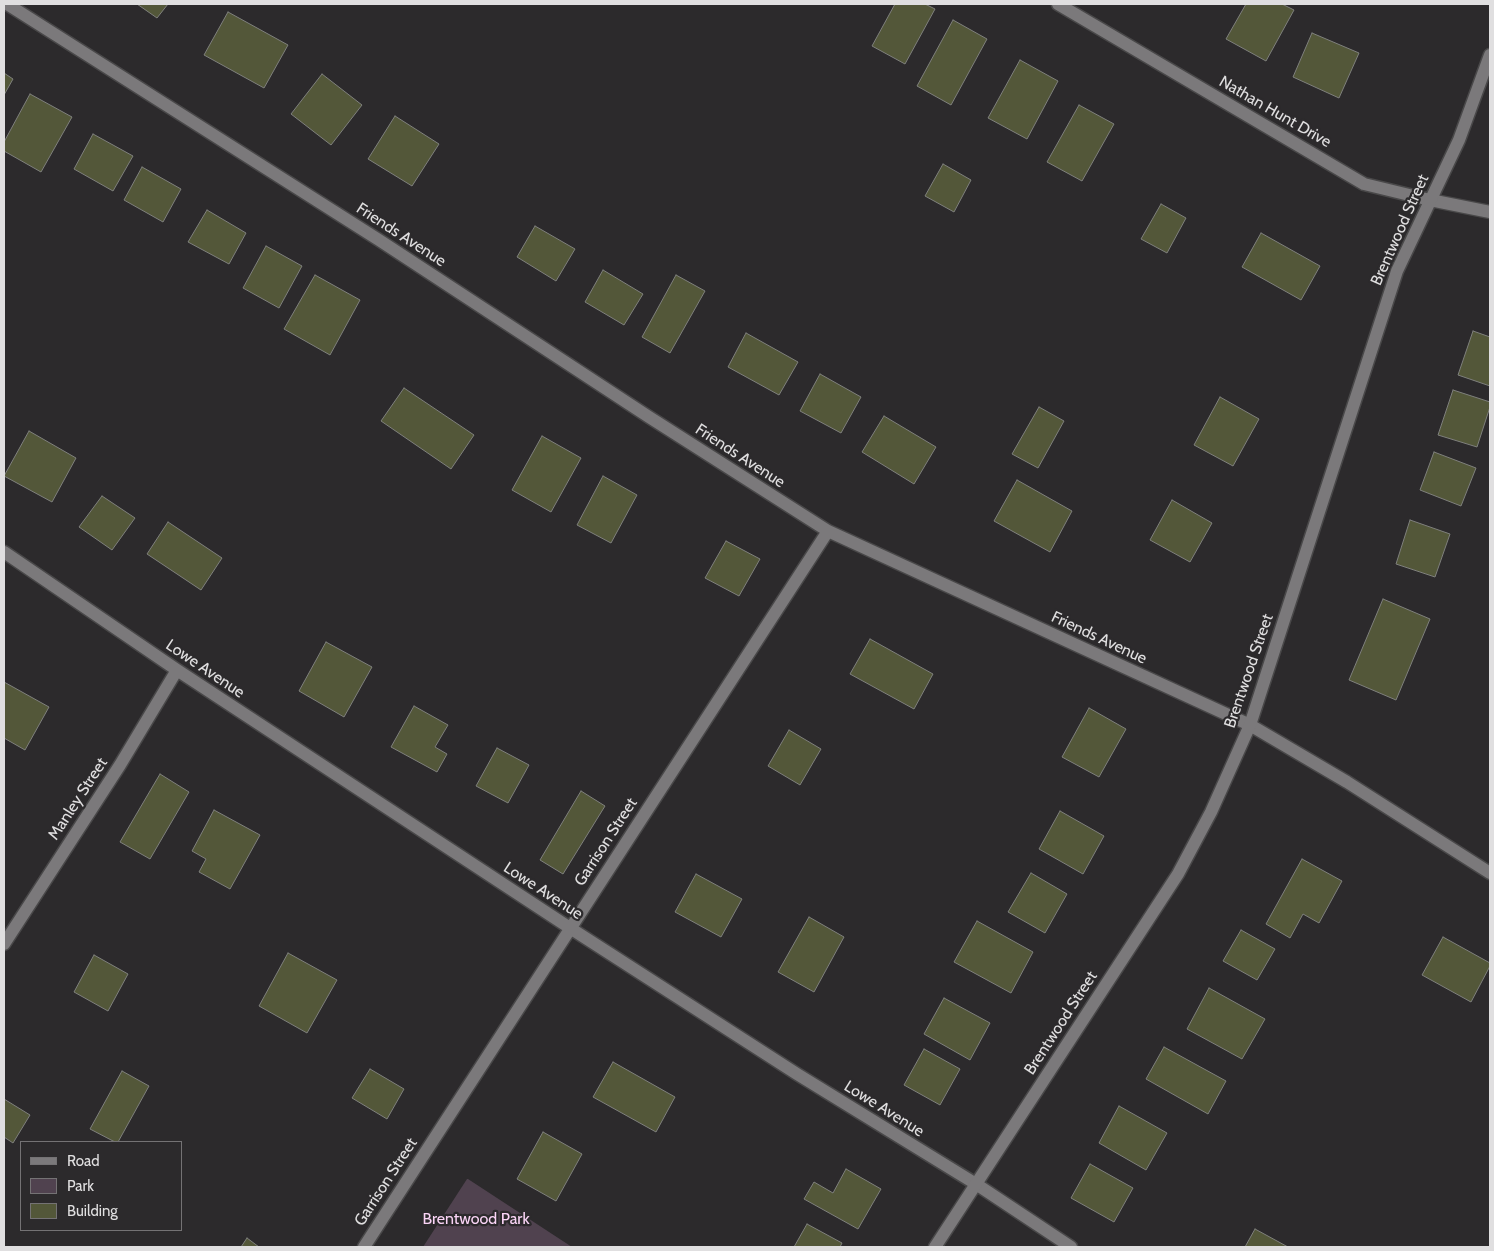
<!DOCTYPE html>
<style>
body{margin:0}
#map{position:relative;width:1494px;height:1251px;overflow:hidden;background:#2c2a2c;font-family:Cabin,sans-serif}
canvas{display:block}
.frame{position:absolute;inset:0;border:5px solid #e0dfe0;pointer-events:none}
.legend{position:absolute;left:20px;top:1141px;width:162px;height:90px;box-sizing:border-box;background:#2c2a2c;border:1px solid #747274;margin:0;padding:6px 9px;list-style:none;font-size:15px;color:#e0dfe0}
.legend li{display:flex;align-items:center;gap:10px;height:25px}
.legend b{width:25px;border:1px solid #747274}
</style>
<div id="map">
<canvas width="1494" height="1251"></canvas>
<div class="frame"></div>
<ul class="legend">
<li><b style="height:6px;background:#7b797b"></b>Road</li>
<li><b style="height:14px;background:#50424f"></b>Park</li>
<li><b style="height:14px;background:#535739"></b>Building</li>
</ul>
</div>
<script>
const c = document.querySelector('canvas').getContext('2d');
c.lineJoin = 'round';
function fill(path, color) {
  c.fillStyle = color;
  c.fill(path, 'evenodd');
}
function shape(rows) {
  const path = new Path2D();
  for (const r of rows) {
    path.moveTo(r[0], r[1]);
    for (let i = 2; i < r.length; i += 2) path.lineTo(r[i], r[i + 1]);
  }
  return path;
}
function stroke(path, color, width, dash) {
  c.strokeStyle = color;
  c.lineWidth = width;
  c.lineCap = dash ? 'butt' : 'round';
  c.setLineDash(dash || []);
  c.stroke(path);
}
function drawText(font, color, halo, rows, align = 'center') {
  c.font = font + ' Cabin,sans-serif';
  c.lineWidth = 4.5;
  c.setLineDash([]);
  c.textBaseline = 'middle';
  c.strokeStyle = halo;
  c.fillStyle = color;
  for (const [text, x, y, turn = 0] of rows) {
    c.save();
    c.translate(x, y);
    c.rotate((+turn || 0) * Math.PI / 180);
    c.textAlign = isNaN(turn) ? turn : align;
    if (halo) c.strokeText(text, 0, 0);
    c.fillText(text, 0, 0);
    c.restore();
  }
}
fill(shape([
 [467,1179,468,1179,572,1247,423,1247]
]), '#50424f');
const building = shape([
 [137,4,168,4,157,18,137,4],
 [895,4,925,4,935,9,905,64,872,46,895,4],
 [1246,4,1282,4,1294,10,1266,61,1226,39,1246,4],
 [228,12,288,45,264,88,204,55,228,12],
 [953,20,987,39,951,105,917,86,953,20],
 [1312,33,1359,53,1339,98,1293,77,1312,33],
 [1020,60,1058,81,1027,139,988,118,1020,60],
 [4,73,13,79,4,95,4,73],
 [322,74,362,105,331,145,291,114,322,74],
 [30,94,72,117,41,172,4,151,4,142,30,94],
 [1079,105,1114,124,1082,181,1047,162,1079,105],
 [395,116,439,144,412,186,368,159,395,116],
 [93,134,133,156,113,191,74,169,93,134],
 [943,164,971,180,954,212,925,196,943,164],
 [142,167,181,189,163,222,124,200,142,167],
 [1161,204,1186,218,1167,253,1141,239,1161,204],
 [207,210,246,233,229,264,188,242,207,210],
 [535,226,575,249,556,281,517,257,535,226],
 [1261,233,1320,266,1301,300,1242,267,1261,233],
 [266,246,302,266,279,308,243,288,266,246],
 [603,270,643,294,624,325,585,302,603,270],
 [315,275,360,300,330,355,284,329,315,275],
 [676,275,705,291,670,353,642,337,676,275],
 [1473,331,1490,337,1490,386,1458,375,1473,331],
 [746,333,798,362,779,395,728,367,746,333],
 [820,374,861,397,841,433,800,411,820,374],
 [404,388,474,435,451,469,381,421,404,388],
 [1453,390,1490,402,1490,407,1477,447,1438,435,1453,390],
 [1220,397,1259,419,1233,466,1194,445,1220,397],
 [1039,407,1064,421,1038,468,1012,454,1039,407],
 [884,416,936,447,914,484,862,452,884,416],
 [29,431,76,458,52,502,4,476,29,431],
 [542,436,581,458,551,512,512,490,542,436],
 [1434,452,1476,468,1461,506,1420,490,1434,452],
 [603,476,637,495,611,543,577,525,603,476],
 [1017,480,1072,511,1050,552,994,521,1017,480],
 [102,496,135,518,112,550,79,527,102,496],
 [1172,500,1212,523,1190,562,1150,540,1172,500],
 [1410,520,1450,534,1435,577,1396,564,1410,520],
 [168,522,222,558,201,590,147,554,168,522],
 [726,541,760,559,739,596,705,578,726,541],
 [1383,599,1430,619,1396,700,1349,680,1383,599],
 [870,639,933,674,914,709,850,674,870,639],
 [326,642,372,667,344,717,299,691,326,642],
 [4,682,49,707,25,750,4,738,4,682],
 [414,706,448,725,435,747,447,754,437,772,391,747,414,706],
 [1089,708,1126,729,1099,777,1062,757,1089,708],
 [789,730,821,749,800,785,768,766,789,730],
 [497,748,529,765,508,803,476,786,497,748],
 [160,774,189,792,150,859,120,842,160,774],
 [581,791,605,806,563,874,540,860,581,791],
 [214,810,260,835,230,889,199,872,206,859,192,851,214,810],
 [1060,811,1104,836,1083,874,1039,849,1060,811],
 [1302,859,1342,881,1319,923,1303,914,1290,938,1266,924,1302,859],
 [1031,873,1067,894,1045,933,1008,912,1031,873],
 [696,874,742,899,721,937,675,912,696,874],
 [809,917,844,937,814,992,778,972,809,917],
 [977,921,1033,952,1011,993,954,962,977,921],
 [1241,930,1275,949,1257,980,1223,961,1241,930],
 [1443,937,1490,963,1490,966,1471,1002,1422,975,1443,937],
 [288,953,337,980,307,1033,259,1006,288,953],
 [94,955,128,974,108,1011,74,992,94,955],
 [1209,988,1265,1019,1242,1059,1187,1029,1209,988],
 [944,998,990,1023,970,1060,924,1034,944,998],
 [1164,1047,1226,1081,1208,1114,1146,1079,1164,1047],
 [924,1049,960,1069,940,1105,904,1085,924,1049],
 [613,1062,675,1097,656,1132,593,1097,613,1062],
 [370,1069,404,1089,387,1119,352,1098,370,1069],
 [122,1071,149,1086,118,1142,115,1142,90,1129,122,1071],
 [4,1099,30,1115,13,1143,4,1137,4,1099],
 [1119,1106,1167,1133,1146,1170,1099,1143,1119,1106],
 [543,1132,582,1154,556,1201,517,1179,543,1132],
 [1090,1164,1133,1188,1114,1222,1071,1198,1090,1164],
 [846,1169,881,1189,858,1229,804,1199,814,1182,833,1193,846,1169],
 [807,1224,842,1243,840,1247,794,1247,807,1224],
 [1255,1229,1288,1247,1245,1247,1255,1229],
 [247,1238,259,1247,241,1247,247,1238]
]);
fill(building, '#535739');
stroke(building, '#7f807d', 1);
const street = shape([
 [7,4,379,240,649,417,828,531,1250,725,1347,782,1490,873],
 [1058,4,1364,184,1430,200,1490,212],
 [4,552,177,670,570,928,797,1074,976,1184,1071,1247],
 [4,944,120,765,177,670],
 [364,1247,828,531]
]);
const secondary = shape([
 [935,1247,1178,874,1211,812,1250,725,1397,271,1459,140,1490,55]
]);
stroke(street, '#494849', 15);
stroke(secondary, '#494849', 15);
stroke(street, '#7b797b', 12);
stroke(secondary, '#7b797b', 12);
drawText('16px', '#e0dfe0', '#2c2a2c', [
 ["Nathan Hunt Drive",1275,112,30],
 ["Brentwood Street",1400,230,-66],
 ["Friends Avenue",401,235,33],
 ["Friends Avenue",740,456,33],
 ["Friends Avenue",1099,638,25],
 ["Lowe Avenue",205,669,34],
 ["Brentwood Street",1249,671,-71],
 ["Manley Street",78,799,-57],
 ["Garrison Street",606,842,-57],
 ["Lowe Avenue",543,891,33],
 ["Brentwood Street",1061,1023,-57],
 ["Lowe Avenue",884,1109,32],
 ["Garrison Street",386,1182,-57]
]);
drawText('16px', '#fad4f6', '#2c2a2c', [
 ["Brentwood Park",476,1219]
]);
</script>
